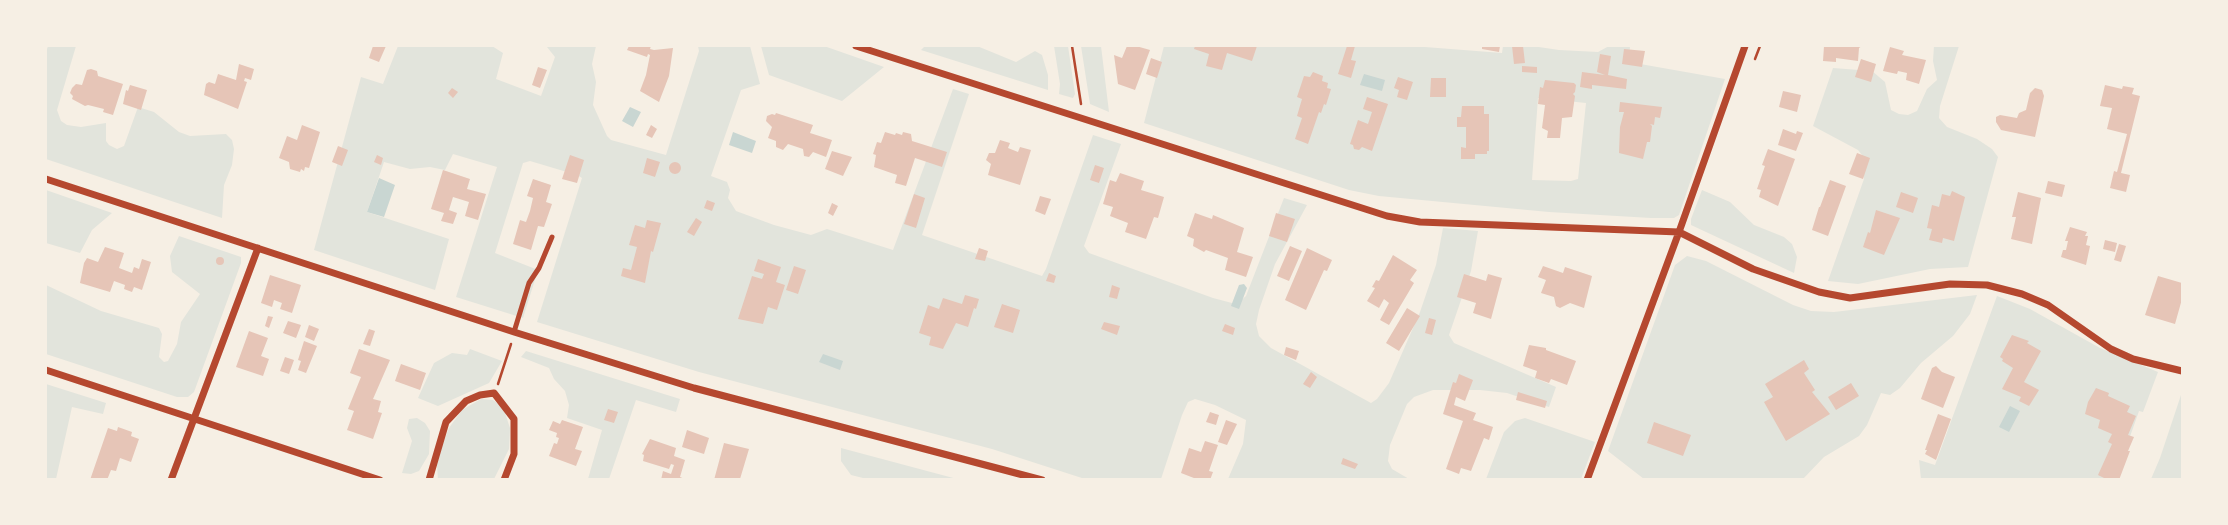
<!DOCTYPE html>
<style>
body{margin:0}
#map{position:relative;width:2228px;height:525px;overflow:hidden;background:#f6efe4;font-family:Figtree,sans-serif}
canvas{display:block}
.frame{position:absolute;inset:0;border:47px solid #f6efe4;pointer-events:none}
</style>
<div id="map">
<canvas width="2228" height="525"></canvas>
<div class="frame"></div>
</div>
<script>
const c = document.querySelector('canvas').getContext('2d');
c.lineJoin = 'round';
function fill(path, color) {
  c.fillStyle = color;
  c.fill(path, 'evenodd');
}
function shape(rows) {
  const path = new Path2D();
  for (const r of rows) {
    if (r.length === 3) {
      path.moveTo(r[0] + r[2], r[1]);
      path.arc(r[0], r[1], r[2], 0, 2 * Math.PI);
      continue;
    }
    path.moveTo(r[0], r[1]);
    for (let i = 2; i < r.length; i += 2) path.lineTo(r[i], r[i + 1]);
  }
  return path;
}
function stroke(path, color, width, dash) {
  c.strokeStyle = color;
  c.lineWidth = width;
  c.lineCap = dash ? 'butt' : 'round';
  c.setLineDash(dash || []);
  c.stroke(path);
}
fill(shape([
 [48,46,76,46,57,110,61,121,67,125,81,127,106,123,106,141,109,145,117,149,124,146,138,107,154,112,179,132,190,136,226,134,232,140,234,149,232,165,224,185,222,218,46,159,46,52],
 [398,46,492,46,503,53,496,79,541,96,555,57,547,47,548,46,596,46,592,64,596,82,593,105,607,136,611,140,666,155,699,51,698,46,750,46,760,84,741,90,711,176,727,182,730,190,728,198,736,211,774,225,811,235,827,229,893,250,953,89,969,94,922,235,1042,276,1046,269,1093,135,1121,144,1084,246,1089,253,1213,298,1232,303,1239,302,1246,296,1284,198,1307,205,1275,264,1259,310,1256,324,1259,336,1271,348,1371,403,1377,399,1389,383,1420,312,1436,265,1443,228,1478,231,1471,271,1449,335,1454,343,1556,387,1549,407,1507,393,1480,390,1433,390,1414,397,1407,404,1390,445,1388,461,1392,469,1409,479,1228,479,1243,444,1246,420,1215,405,1195,399,1188,402,1182,415,1161,479,1085,479,992,449,699,372,537,322,582,178,577,175,530,161,523,163,495,253,538,270,523,318,456,297,497,167,453,154,445,170,430,167,410,169,384,162,367,212,449,239,435,290,314,250,361,77,383,84],
 [761,46,824,46,884,67,842,101,769,75],
 [925,46,977,46,1016,62,1035,51,1042,55,1048,75,1048,90,921,50],
 [1054,46,1068,46,1075,94,1073,98,1059,94,1060,84],
 [1081,46,1101,46,1109,112,1090,104],
 [1164,46,1412,46,1502,53,1503,46,1532,46,1559,50,1598,52,1609,46,1630,46,1629,62,1725,79,1679,215,1674,218,1651,218,1549,212,1379,196,1349,190,1144,123],
 [1538,98,1586,103,1578,179,1571,181,1532,180],
 [1934,46,1959,46,1940,106,1939,118,1947,127,1977,139,1992,149,1998,157,1968,267,1930,269,1858,284,1828,281,1864,179,1862,155,1858,150,1813,126,1833,68,1872,71,1885,82,1891,110,1899,114,1908,115,1917,111,1927,89,1937,80,1933,61],
 [46,190,112,213,92,230,80,253,46,243],
 [1702,190,1730,202,1754,225,1784,237,1792,244,1797,257,1794,273,1691,225,1691,219],
 [179,236,241,257,241,263,194,392,188,397,177,397,46,354,46,285,101,311,159,328,162,334,159,357,164,362,168,361,177,344,181,322,200,294,172,272,170,256],
 [1687,256,1706,261,1793,305,1811,311,1834,312,1977,295,1970,314,1953,336,1921,363,1900,388,1890,395,1881,393,1867,425,1859,436,1824,457,1803,479,1644,479,1608,451,1675,265],
 [1997,296,2030,309,2100,348,2158,372,2143,412,2139,411,2115,479,1921,479,1919,460,1935,465],
 [470,349,502,361,489,383,438,406,418,398,434,363,452,353,467,355],
 [526,351,680,399,676,412,636,400,609,479,588,479,602,430,567,418,569,405,565,391,554,379,549,368,521,357],
 [46,384,106,403,103,414,72,407,56,479,46,479],
 [2182,392,2182,479,2151,479,2160,458],
 [481,399,493,400,503,407,510,428,509,449,494,479,438,480,437,465,443,443,449,428,462,410],
 [417,418,425,423,430,431,429,454,419,471,411,474,402,473,412,441,407,428,409,419],
 [1525,418,1595,442,1581,479,1486,479,1504,432,1515,421],
 [841,448,957,479,867,479,851,475,841,461]
]), '#e2e4dc');
fill(shape([
 [1364,74,1385,80,1382,91,1360,85],
 [630,107,641,112,633,127,622,121],
 [733,132,756,141,752,153,729,145],
 [379,178,395,185,384,217,367,212],
 [1244,284,1247,288,1239,309,1231,306,1239,285],
 [823,354,843,361,840,370,819,362],
 [2010,406,2020,411,2009,432,1999,427]
]), '#c9d6d2');
fill(shape([
 [373,46,386,46,379,62,369,58],
 [629,46,651,46,650,49,654,50,673,48,669,76,659,102,640,91,646,75,650,55,648,54,647,57,627,50],
 [1127,46,1136,46,1150,50,1135,90,1118,84,1114,55,1122,58],
 [1195,46,1257,46,1252,61,1227,53,1222,70,1206,66,1209,54,1194,49],
 [1347,46,1355,46,1351,60,1356,61,1351,78,1338,74],
 [1482,46,1500,46,1499,52,1482,49],
 [1512,46,1523,46,1525,63,1514,64],
 [1824,46,1862,46,1859,48,1858,61,1836,58,1836,62,1823,61],
 [1890,47,1904,51,1902,55,1926,60,1919,84,1906,80,1907,73,1898,71,1897,74,1883,71],
 [1624,49,1645,51,1642,67,1622,64],
 [1600,54,1611,56,1608,75,1627,79,1626,89,1592,85,1592,89,1580,87,1582,72,1605,75,1597,72],
 [1151,58,1162,62,1157,78,1146,74],
 [1861,59,1876,64,1871,82,1855,77],
 [239,64,254,69,251,80,245,78,244,81,247,82,238,109,204,95,206,84,209,82,215,84,218,74,236,80],
 [1522,66,1537,67,1537,73,1522,72],
 [538,67,547,70,540,88,532,85],
 [91,69,97,71,98,76,123,84,113,115,103,112,104,109,88,105,85,106,72,99,73,96,70,93,72,88,76,84,82,85,87,70],
 [1313,72,1323,76,1322,81,1328,83,1327,88,1331,89,1326,105,1324,104,1321,113,1319,112,1308,144,1295,139,1302,118,1297,116,1302,99,1297,97,1304,76,1310,77],
 [1398,77,1413,82,1407,100,1397,97,1399,90,1394,88],
 [1431,78,1446,78,1446,97,1430,97],
 [1545,80,1574,83,1576,85,1575,92,1573,94,1575,96,1572,117,1562,118,1560,138,1547,138,1548,131,1542,128,1545,105,1538,104,1540,87,1543,88],
 [130,85,147,90,141,110,123,104,126,90,128,91],
 [2105,85,2122,89,2123,86,2134,88,2132,94,2140,96,2121,173,2130,175,2126,192,2110,188,2114,171,2117,172,2127,134,2107,129,2112,108,2100,106],
 [452,88,458,92,453,98,448,93],
 [2035,88,2042,90,2044,96,2035,137,2001,130,1996,122,1996,117,2000,115,2017,118,2019,113,2026,110,2030,93],
 [1783,91,1801,95,1797,112,1779,107],
 [1367,97,1388,104,1372,151,1362,147,1359,150,1354,149,1353,145,1350,144,1358,120,1368,124,1372,112,1363,109],
 [1620,102,1662,107,1660,118,1655,117,1654,125,1650,124,1652,126,1650,142,1647,142,1643,159,1619,153,1620,127,1624,112,1619,112],
 [1462,106,1484,106,1484,114,1489,114,1489,151,1487,151,1487,154,1475,154,1475,159,1461,159,1461,147,1466,148,1466,127,1457,127,1457,117,1461,117],
 [776,113,813,125,810,133,832,140,826,157,813,152,809,157,804,156,803,149,788,144,783,150,776,147,776,141,768,138,772,127,766,121,767,116,772,114,775,115],
 [302,125,320,132,309,168,305,167,304,171,301,169,300,172,290,169,289,162,279,158,287,136,297,140],
 [651,125,657,129,652,138,646,135],
 [1783,129,1796,134,1797,131,1803,133,1796,151,1778,145],
 [885,132,895,135,896,133,902,135,903,132,911,134,912,141,947,152,942,167,915,158,906,186,895,183,897,175,874,167,876,155,873,154,877,142,881,143],
 [1000,140,1010,143,1008,148,1018,152,1020,147,1031,150,1020,185,988,175,991,164,986,160,989,153,995,153],
 [338,146,348,150,342,166,332,162],
 [1768,149,1795,159,1778,206,1759,197,1761,190,1757,189,1765,166,1762,165],
 [832,151,852,157,843,176,825,169],
 [1857,153,1870,158,1863,179,1849,174],
 [377,155,383,158,381,165,374,162],
 [570,155,584,160,577,183,562,179],
 [647,158,660,162,655,177,643,173],
 [675,168,6],
 [1095,165,1104,168,1099,183,1090,180],
 [443,170,470,179,467,189,486,194,478,220,465,216,469,202,453,197,449,210,457,213,453,224,441,221,444,213,431,209],
 [1120,173,1144,181,1141,190,1164,197,1158,218,1154,217,1146,239,1125,232,1128,223,1110,216,1113,207,1103,204,1110,180,1116,182],
 [533,179,551,185,546,202,552,204,544,227,538,226,531,250,513,244,520,220,526,222,530,211,533,198,527,196],
 [1830,180,1846,186,1828,236,1812,230,1819,207,1820,207],
 [2048,181,2065,185,2062,197,2045,193],
 [1952,191,1965,197,1954,241,1943,238,1942,243,1929,240,1932,229,1927,228,1932,205,1939,207,1942,194,1950,196],
 [1901,192,1918,198,1913,213,1896,207],
 [2018,192,2041,198,2032,244,2011,239,2016,217,2012,217],
 [914,194,925,198,916,228,904,224],
 [1040,196,1051,199,1045,215,1035,211],
 [707,200,715,203,712,211,704,208],
 [832,203,838,206,833,216,828,213],
 [1876,210,1900,218,1884,255,1863,247,1868,232,1870,233],
 [1195,213,1212,219,1213,215,1244,228,1237,252,1253,257,1246,277,1225,270,1228,258,1206,250,1204,252,1193,246,1194,239,1187,236],
 [1276,213,1295,219,1287,242,1269,236],
 [696,218,702,222,694,236,687,232],
 [647,220,661,223,653,252,651,251,645,283,621,276,623,268,631,270,637,247,629,245,635,225,645,228],
 [2070,227,2087,232,2085,236,2088,236,2086,245,2090,246,2086,265,2061,257,2063,250,2066,250,2068,241,2065,241],
 [2105,240,2117,243,2115,252,2103,249],
 [2119,244,2126,246,2121,262,2114,260],
 [1290,246,1302,251,1289,281,1277,276],
 [105,247,124,253,119,268,132,273,134,267,139,269,142,259,151,262,142,290,134,287,132,292,124,289,125,285,114,281,110,292,80,283,84,263,87,258,98,262],
 [979,248,988,251,985,261,975,259],
 [1307,248,1332,260,1327,271,1324,270,1306,310,1285,300],
 [1393,255,1417,270,1410,280,1414,283,1389,325,1380,320,1389,303,1384,299,1379,308,1367,301,1375,288,1372,287,1376,280,1379,281],
 [220,261,4],
 [758,259,781,267,776,282,785,285,777,310,768,307,763,324,738,319,752,276,762,279,764,274,754,271],
 [794,266,806,270,798,294,786,290],
 [1543,266,1563,273,1565,267,1592,276,1584,308,1570,303,1560,308,1556,306,1554,297,1541,293,1546,280,1538,277],
 [1049,273,1056,276,1054,283,1046,281],
 [1464,274,1486,281,1488,274,1502,278,1491,319,1473,313,1476,303,1457,297],
 [270,275,301,285,292,313,280,309,282,303,274,300,272,307,261,303],
 [2158,276,2182,283,2182,299,2175,324,2145,315],
 [1112,285,1120,288,1117,299,1109,297],
 [965,295,979,299,976,309,974,308,968,327,956,323,943,349,929,345,931,337,919,333,928,305,939,309,943,298,962,304],
 [1002,304,1020,310,1013,333,994,327],
 [1407,308,1420,316,1399,351,1386,343],
 [268,316,273,317,269,328,265,326],
 [1429,318,1436,320,1432,335,1425,333],
 [288,321,301,325,296,338,283,333],
 [1104,322,1120,326,1117,335,1101,329],
 [1225,324,1235,328,1233,335,1222,331],
 [309,325,319,329,314,341,305,337],
 [369,329,375,331,370,346,363,344],
 [249,331,268,338,261,356,269,359,263,376,236,367],
 [2012,335,2029,341,2027,343,2041,351,2024,382,2039,390,2029,406,2019,401,2021,397,2002,389,2013,368,2002,361,2003,359,2000,357],
 [304,341,317,346,306,373,298,370,301,361,298,360],
 [1529,345,1546,348,1546,350,1576,361,1567,385,1551,379,1549,383,1535,378,1537,371,1523,366],
 [1286,347,1299,351,1296,360,1284,355],
 [359,349,390,360,373,399,381,401,378,412,382,413,373,439,347,430,354,411,348,409,361,377,350,373],
 [285,357,294,360,289,374,280,371],
 [1804,360,1809,369,1804,373,1815,390,1812,392,1830,414,1786,441,1764,402,1773,397,1765,384],
 [401,364,426,373,420,390,395,381],
 [1936,366,1942,372,1955,377,1943,408,1921,399,1932,368],
 [1311,372,1317,377,1310,388,1303,384],
 [1459,374,1473,380,1465,401,1456,397,1454,405,1476,413,1473,420,1493,427,1489,440,1484,438,1471,471,1461,468,1459,474,1446,469,1463,421,1443,414,1453,382,1456,383],
 [1851,383,1859,396,1836,410,1828,397],
 [2096,388,2109,393,2108,396,2130,406,2127,412,2136,416,2128,435,2134,437,2128,451,2130,451,2119,480,2108,480,2098,475,2112,444,2108,442,2112,434,2098,428,2100,420,2085,414,2088,402],
 [1518,392,1547,401,1545,408,1516,400],
 [608,409,618,412,614,423,604,420],
 [1210,412,1219,415,1216,425,1206,422],
 [1938,414,1951,419,1936,460,1925,454,1927,450,1925,450],
 [562,420,583,427,575,449,582,451,576,466,549,456,554,443,557,444,559,438,556,437,557,433,549,430,553,421,560,424],
 [1226,420,1237,424,1227,445,1218,442],
 [1654,422,1691,435,1683,456,1647,443],
 [118,427,132,432,131,436,139,439,131,462,120,458,116,471,111,470,107,480,90,480,108,428,117,431],
 [687,430,709,438,704,454,682,447],
 [650,439,676,448,674,456,685,460,680,477,687,480,661,480,663,471,671,474,674,465,671,464,669,469,643,461,644,455,642,454],
 [1205,441,1218,445,1209,471,1213,472,1210,480,1199,480,1181,473,1189,448,1201,452],
 [724,443,749,449,740,479,714,480],
 [1343,458,1358,464,1355,469,1341,464]
]), '#e6c5b7');
stroke(shape([
 [1072,46,1081,104],
 [1755,59,1760,46],
 [498,384,511,344]
]), '#b5482f', 2.5);
stroke(shape([
 [514,332,529,283,539,268,552,237]
]), '#b5482f', 5);
stroke(shape([
 [856,46,1387,216,1420,222,1679,232,1753,269,1819,292,1850,298,1950,284,1987,285,2022,294,2048,305,2111,349,2133,359,2182,371],
 [46,179,514,332,694,388,1042,480],
 [46,370,380,480],
 [171,480,258,248],
 [429,480,446,422,466,401,480,395,494,393,514,419,514,454,504,480],
 [1587,480,1679,232,1745,46]
]), '#b5482f', 7);
</script>
